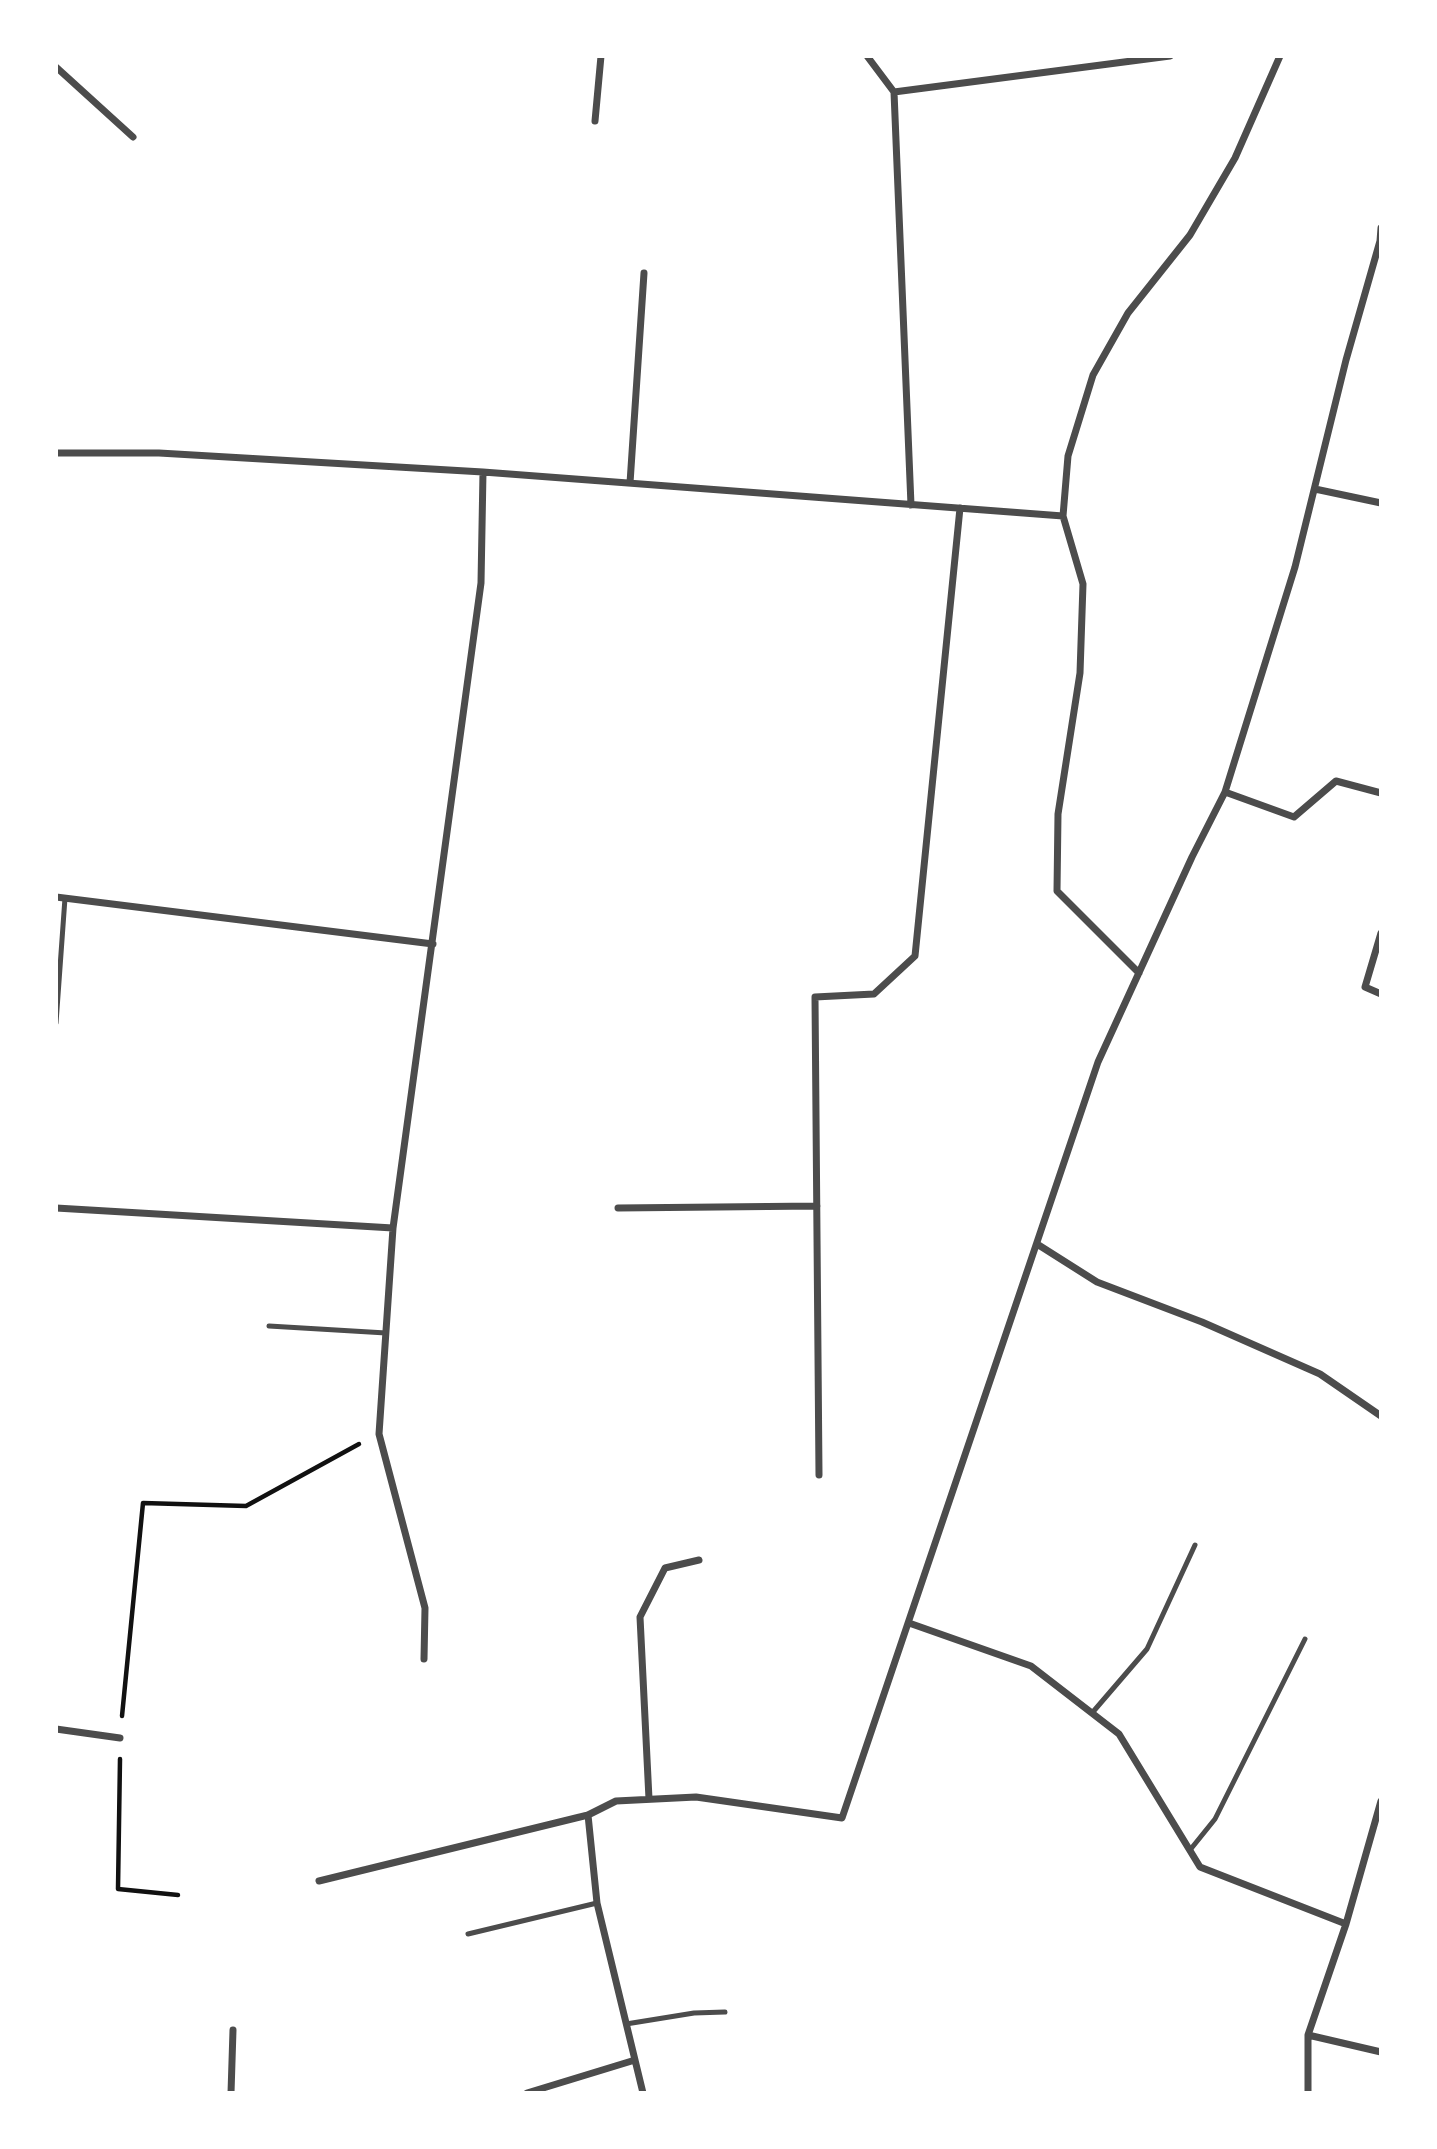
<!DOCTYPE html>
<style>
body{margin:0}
#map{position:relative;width:1437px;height:2149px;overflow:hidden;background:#fff;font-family:"PT Sans Narrow",sans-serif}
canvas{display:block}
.frame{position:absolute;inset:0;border:58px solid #fff;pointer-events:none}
</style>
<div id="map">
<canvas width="1437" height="2149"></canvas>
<div class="frame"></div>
</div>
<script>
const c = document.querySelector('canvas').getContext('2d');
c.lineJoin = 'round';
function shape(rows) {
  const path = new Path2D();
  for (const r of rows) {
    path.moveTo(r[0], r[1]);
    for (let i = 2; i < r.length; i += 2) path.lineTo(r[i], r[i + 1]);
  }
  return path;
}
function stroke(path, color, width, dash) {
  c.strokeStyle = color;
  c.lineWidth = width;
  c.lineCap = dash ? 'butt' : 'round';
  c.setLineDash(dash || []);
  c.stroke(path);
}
stroke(shape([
 [122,1716,143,1503,246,1506,359,1444],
 [120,1759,118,1889,178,1895]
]), '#111', 4.5);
stroke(shape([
 [56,1023,65,898],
 [269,1326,386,1333],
 [1092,1713,1147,1649,1195,1545],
 [1190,1850,1215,1819,1305,1639],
 [468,1934,597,1903],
 [626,2024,694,2013,725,2012]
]), '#4c4c4c', 5);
stroke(shape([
 [867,56,894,92],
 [56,67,133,137],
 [894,92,911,505],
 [894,92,1170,56],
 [595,121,601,56],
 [56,453,159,453,483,472,1063,516],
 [630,483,644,273],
 [1315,489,1381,503],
 [1225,792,1294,817,1336,781,1381,793],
 [56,897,433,944],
 [1381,933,1365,987,1381,994],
 [1139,973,1057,891,1058,814,1080,673,1083,584,1063,516,1068,456,1093,375,1128,313,1190,235,1235,158,1280,56],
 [56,1208,393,1228],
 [618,1208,817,1206],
 [1037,1244,1097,1282,1202,1322,1320,1374,1381,1416],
 [819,1475,815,997,874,994,915,956,960,508],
 [909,1623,1031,1666,1119,1734,1200,1867,1346,1924],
 [424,1659,425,1608,379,1434,393,1228,481,583,483,472],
 [56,1729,120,1738],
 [649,1799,640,1617,665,1568,699,1560],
 [588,1815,597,1903,643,2093],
 [319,1881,588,1815,616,1801,696,1797,842,1818,1098,1062,1192,857,1225,792,1295,567,1346,360,1380,241,1381,228],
 [1308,2035,1381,2052],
 [231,2093,233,2030],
 [527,2093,635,2060],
 [1308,2093,1308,2035,1346,1924,1381,1801]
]), '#4c4c4c', 7);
</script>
